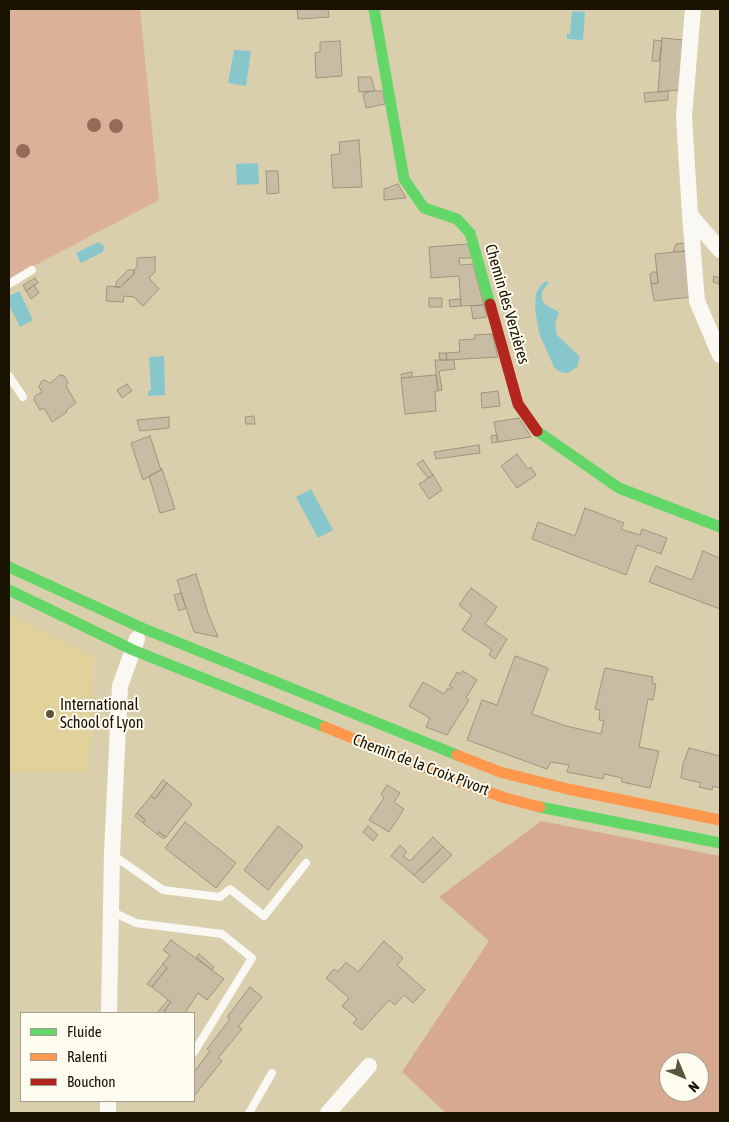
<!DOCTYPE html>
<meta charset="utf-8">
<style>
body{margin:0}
#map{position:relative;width:729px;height:1122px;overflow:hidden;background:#dacfad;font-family:"Asap Condensed",sans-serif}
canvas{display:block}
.frame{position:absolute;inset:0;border:10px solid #1a1200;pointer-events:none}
.legend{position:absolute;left:20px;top:1012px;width:175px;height:90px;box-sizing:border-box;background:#fefbef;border:1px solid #a39e8f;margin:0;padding:6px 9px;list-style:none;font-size:15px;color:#1a1200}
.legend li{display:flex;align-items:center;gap:10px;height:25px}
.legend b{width:25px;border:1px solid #a39e8f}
.north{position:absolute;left:659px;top:1052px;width:50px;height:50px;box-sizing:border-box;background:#fefbef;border:1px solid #a39e8f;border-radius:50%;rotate:135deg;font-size:14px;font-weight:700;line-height:20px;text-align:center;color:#1a1200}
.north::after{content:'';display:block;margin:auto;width:18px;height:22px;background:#5d543d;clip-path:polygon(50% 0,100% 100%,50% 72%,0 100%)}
</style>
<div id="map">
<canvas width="729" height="1122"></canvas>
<div class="frame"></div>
<ul class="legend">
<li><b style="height:6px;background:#63d668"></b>Fluide</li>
<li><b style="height:6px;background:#ff974d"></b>Ralenti</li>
<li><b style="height:6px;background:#b3261e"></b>Bouchon</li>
</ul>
<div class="north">N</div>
</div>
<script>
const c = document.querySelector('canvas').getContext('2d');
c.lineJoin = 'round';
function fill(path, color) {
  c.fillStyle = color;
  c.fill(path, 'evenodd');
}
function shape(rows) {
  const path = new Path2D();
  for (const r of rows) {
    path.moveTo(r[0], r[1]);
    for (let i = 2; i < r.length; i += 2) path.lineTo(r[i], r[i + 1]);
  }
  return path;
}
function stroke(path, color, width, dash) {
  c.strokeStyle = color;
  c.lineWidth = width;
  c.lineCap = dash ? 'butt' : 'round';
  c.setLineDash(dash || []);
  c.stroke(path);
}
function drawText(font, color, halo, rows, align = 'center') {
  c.font = font + ' "Asap Condensed",sans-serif';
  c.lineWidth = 4;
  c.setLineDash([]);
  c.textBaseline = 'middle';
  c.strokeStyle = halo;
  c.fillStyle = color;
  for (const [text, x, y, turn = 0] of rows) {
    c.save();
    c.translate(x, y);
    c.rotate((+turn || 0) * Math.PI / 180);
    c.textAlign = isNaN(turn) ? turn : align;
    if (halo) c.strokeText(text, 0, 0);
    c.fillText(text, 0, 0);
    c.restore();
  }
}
fill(shape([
 [9,614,94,656,89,773,9,772]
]), '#e1d19b');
fill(shape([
 [9,9,140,9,159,200,9,279]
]), '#dcb199');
fill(shape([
 [541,821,720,856,720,1113,446,1113,402,1072,489,941,439,897],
 [669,1062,699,1062,699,1092,669,1092]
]), '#d7a990');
fill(shape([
 [572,11,585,12,583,40,567,39,567,34,570,34],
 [234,50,251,51,246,86,228,83],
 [258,163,259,184,237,185,236,164],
 [98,242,104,246,103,252,81,263,76,253],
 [546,281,549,283,542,291,542,300,546,305,559,312,555,324,557,335,580,357,577,367,568,373,560,372,554,367,539,333,535,309,536,294,540,286],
 [19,291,33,320,20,327,9,305,9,296],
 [164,356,165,395,148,396,148,391,151,390,149,357],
 [311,489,333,530,318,538,296,497]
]), '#87c7cb');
const building = shape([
 [297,9,328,9,329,17,298,19,297,9],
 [662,38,684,40,679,90,658,92,662,38],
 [654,40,662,41,659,61,652,61,654,40],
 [340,41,342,76,316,78,315,53,320,52,320,42,340,41],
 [358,77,371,77,375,91,359,92,358,77],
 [371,91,383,91,385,104,366,108,363,94,371,91],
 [668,91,668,100,645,102,644,93,668,91],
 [359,140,362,187,333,188,331,155,340,154,339,142,359,140],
 [266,171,278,171,279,193,267,194,266,171],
 [398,184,406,198,384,200,384,189,398,184],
 [685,243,686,251,673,252,676,244,685,243],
 [468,244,472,258,459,258,460,265,473,264,484,305,461,306,459,276,431,278,429,247,468,244],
 [686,251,691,297,654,301,651,284,658,283,655,254,686,251],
 [155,257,155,272,149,278,159,289,143,306,134,297,124,296,123,302,106,301,107,286,120,287,134,274,134,270,137,267,137,258,155,257],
 [128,270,134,270,134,274,120,287,115,287,117,281,128,270],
 [653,272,657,272,658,283,651,284,650,274,653,272],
 [714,276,720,278,720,284,713,282,714,276],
 [35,278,38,283,26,291,23,285,35,278],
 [34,285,39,293,31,299,26,291,34,285],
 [429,298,442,298,442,307,429,307,429,298],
 [460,299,461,306,450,307,449,300,460,299],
 [484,305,487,317,473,319,471,306,484,305],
 [492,334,498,357,447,360,446,353,460,352,459,340,475,339,474,335,492,334],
 [439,353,446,353,447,360,440,360,439,353],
 [435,360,454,360,455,369,439,371,442,390,438,391,435,360],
 [412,372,412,377,402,378,401,374,412,372],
 [60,375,64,376,68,382,66,386,76,403,66,410,67,412,52,422,44,408,40,410,34,400,35,396,42,392,39,387,41,382,44,380,50,383,60,375],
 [436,375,438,391,435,391,436,411,405,414,401,378,436,375],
 [127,384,132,391,122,398,117,390,127,384],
 [498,391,500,406,482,408,481,393,498,391],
 [254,416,255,424,246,424,245,417,254,416],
 [169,417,169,428,140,431,137,420,169,417],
 [519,418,531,437,498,442,494,422,519,418],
 [496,435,498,442,492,443,491,436,496,435],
 [150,436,161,470,143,480,131,443,150,436],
 [479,445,480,453,436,459,434,452,479,445],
 [517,454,528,469,531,467,536,475,517,488,501,466,517,454],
 [423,460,433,475,428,478,417,464,423,460],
 [162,469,175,509,160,513,149,476,162,469],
 [433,475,442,490,429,499,419,484,433,475],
 [585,508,624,523,621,529,640,535,642,529,667,538,661,554,637,545,626,575,532,539,538,522,575,536,585,508],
 [703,551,720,558,720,609,649,582,656,566,692,580,703,551],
 [196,574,208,613,218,637,194,632,177,580,196,574],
 [471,588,497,607,485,624,507,639,495,659,489,655,492,650,462,630,472,615,459,605,471,588],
 [181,593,186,608,179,611,174,595,181,593],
 [515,656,548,668,532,714,566,726,601,734,604,721,599,720,600,710,595,709,605,668,653,677,652,683,656,684,653,700,648,699,639,747,659,751,650,788,622,782,622,778,604,774,603,779,567,772,569,765,551,762,547,769,467,740,482,700,497,705,515,656],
 [463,671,477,680,466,698,469,700,447,735,426,727,430,718,409,706,423,682,444,694,448,688,451,690,452,687,449,686,457,672,461,674,463,671],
 [689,748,720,756,720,788,713,786,712,790,699,787,701,783,681,778,683,764,689,748],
 [163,780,167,783,155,799,151,796,163,780],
 [167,783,192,804,166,837,159,832,157,834,143,823,145,820,137,813,151,796,155,799,167,783],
 [387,785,400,793,394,802,404,809,389,832,369,820,384,798,381,794,387,785],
 [137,813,145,820,143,823,135,816,137,813],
 [185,822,236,863,216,888,165,848,185,822],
 [278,826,303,846,268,890,244,870,278,826],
 [368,826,378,835,373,841,363,832,368,826],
 [159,832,166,837,164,839,157,834,159,832],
 [433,837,443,847,414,875,391,856,400,845,407,852,403,856,410,861,433,837],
 [443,847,452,855,423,883,414,875,443,847],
 [171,940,224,979,207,1000,198,993,185,1013,167,1013,164,1011,171,1002,152,987,167,968,163,964,170,955,163,950,171,940],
 [384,941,403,958,397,965,425,990,413,1003,404,995,395,1005,389,1000,362,1030,353,1023,357,1019,342,1006,349,998,326,978,334,969,338,972,346,962,358,972,384,941],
 [199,954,214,967,212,970,196,957,199,954],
 [163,964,167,968,152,987,147,984,163,964],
 [250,987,262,997,238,1027,242,1029,218,1058,222,1061,194,1096,194,1072,210,1051,207,1049,230,1019,227,1017,250,987],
 [168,1000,171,1002,164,1011,167,1013,157,1013,168,1000]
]);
fill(building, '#c9bca4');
stroke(building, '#a0947a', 1);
stroke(shape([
 [9,284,32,270],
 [9,376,23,397],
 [113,855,163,890,220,897,230,889,264,916,306,863],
 [111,911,136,923,222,934,252,958,194,1052],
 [249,1113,272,1073]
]), '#f9f8f3', 8);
stroke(shape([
 [693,9,684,116,690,215,697,301,720,355],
 [690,215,720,250],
 [109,1013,112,853,120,686,137,639],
 [108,1113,108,1101],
 [328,1113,369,1066]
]), '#f9f8f3', 16);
stroke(shape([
 [374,9,404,179,424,208,457,219,470,233,490,304],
 [537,431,619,488,720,527],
 [9,567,142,628,457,755],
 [9,590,133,650,325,727],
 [540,807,720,843]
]), '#63d668', 11);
stroke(shape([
 [325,727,450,778,505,798,540,807],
 [457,755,500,772,568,789,720,820]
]), '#ff974d', 11);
stroke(shape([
 [490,304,518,404,537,431]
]), '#b3261e', 11);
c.fillStyle = '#956b55';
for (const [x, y] of [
 [94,125],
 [116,126],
 [23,151]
]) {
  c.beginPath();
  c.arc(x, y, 7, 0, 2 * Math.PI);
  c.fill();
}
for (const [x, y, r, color] of [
 [50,714,5,"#5d543d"]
]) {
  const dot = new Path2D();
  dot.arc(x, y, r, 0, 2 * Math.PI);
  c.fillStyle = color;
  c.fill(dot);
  stroke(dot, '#fefbef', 2);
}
drawText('16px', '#1a1200', '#fefbef', [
 ["Chemin des Verzières",507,304,74],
 ["Chemin de la Croix Pivort",421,765,21]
]);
drawText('16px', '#1a1200', '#fefbef', [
 ["International",60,705],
 ["School of Lyon",60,723]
], 'left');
</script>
